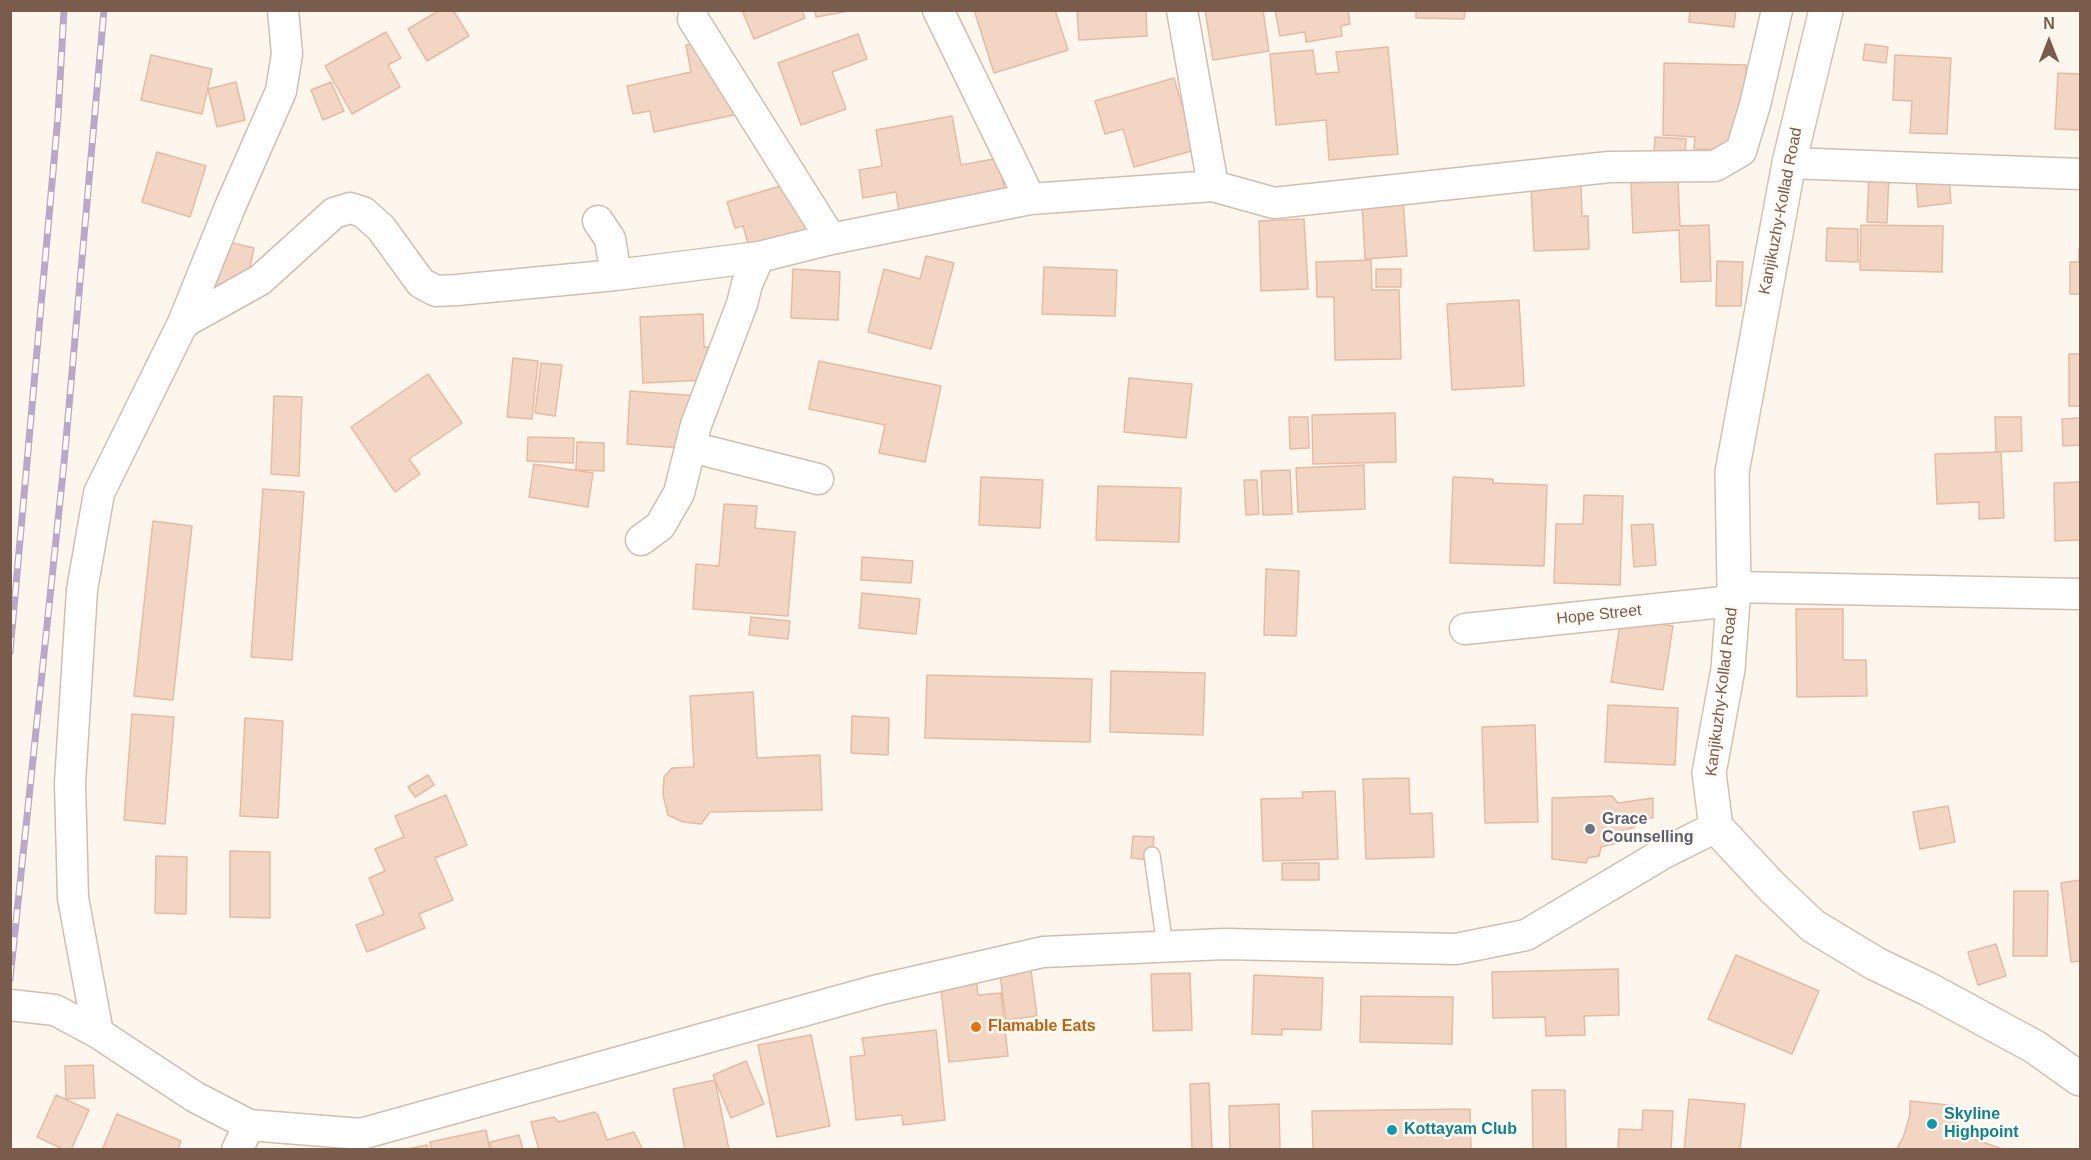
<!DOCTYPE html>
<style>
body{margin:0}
#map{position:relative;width:2091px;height:1160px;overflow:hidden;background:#fdf6ec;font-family:Arial,sans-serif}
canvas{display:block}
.frame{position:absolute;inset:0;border:12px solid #7a5c4d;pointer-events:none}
.north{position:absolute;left:2019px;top:12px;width:60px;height:60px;-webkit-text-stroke:4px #fffaf3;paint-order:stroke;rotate:0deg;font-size:16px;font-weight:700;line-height:24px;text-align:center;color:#7a5c4d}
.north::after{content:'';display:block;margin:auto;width:21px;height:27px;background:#7a5c4d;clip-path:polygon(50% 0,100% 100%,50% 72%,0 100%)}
</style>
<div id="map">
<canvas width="2091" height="1160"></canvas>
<div class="frame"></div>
<div class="north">N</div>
</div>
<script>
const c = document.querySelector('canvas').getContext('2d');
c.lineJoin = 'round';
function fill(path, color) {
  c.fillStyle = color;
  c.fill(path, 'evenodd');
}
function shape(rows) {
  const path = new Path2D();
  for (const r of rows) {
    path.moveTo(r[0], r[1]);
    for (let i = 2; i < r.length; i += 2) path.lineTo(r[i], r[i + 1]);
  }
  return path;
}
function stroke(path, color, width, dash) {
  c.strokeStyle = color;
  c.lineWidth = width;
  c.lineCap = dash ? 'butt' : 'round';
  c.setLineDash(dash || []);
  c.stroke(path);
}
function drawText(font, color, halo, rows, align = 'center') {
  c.font = font + ' Arial,sans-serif';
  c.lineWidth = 5;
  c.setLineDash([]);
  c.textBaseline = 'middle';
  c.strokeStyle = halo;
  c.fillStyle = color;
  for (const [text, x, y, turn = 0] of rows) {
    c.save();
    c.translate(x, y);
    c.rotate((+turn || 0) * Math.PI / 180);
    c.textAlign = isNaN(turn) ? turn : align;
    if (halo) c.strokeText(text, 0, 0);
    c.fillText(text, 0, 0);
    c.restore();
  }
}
const building = shape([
 [440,10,453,10,469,36,427,61,408,29,440,10],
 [742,10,802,10,805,18,754,39,742,10],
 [815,10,855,10,816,17,815,10],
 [974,10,1055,10,1068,50,994,73,974,10],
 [1077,10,1146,10,1147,36,1079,40,1077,10],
 [1205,10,1263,10,1269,51,1213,60,1205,10],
 [1275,10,1348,10,1350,24,1341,26,1342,36,1306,42,1305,32,1280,36,1275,10],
 [1416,10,1465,10,1464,19,1416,18,1416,10],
 [1690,10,1736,10,1734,27,1689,22,1690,10],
 [386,32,401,58,388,65,400,87,352,114,325,66,386,32],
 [858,34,867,59,832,72,846,109,801,125,778,63,858,34],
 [718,38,734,115,654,132,650,111,633,114,627,86,691,72,686,45,718,38],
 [1865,44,1888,47,1886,63,1863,60,1865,44],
 [1388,47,1398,154,1329,160,1326,120,1276,125,1270,54,1313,50,1316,74,1339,72,1336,52,1388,47],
 [151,55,212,69,202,114,141,100,151,55],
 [1895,55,1951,58,1947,134,1910,133,1912,101,1893,100,1895,55],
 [1664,63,1746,65,1744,150,1694,149,1695,137,1663,135,1664,63],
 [2058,73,2080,74,2080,130,2055,129,2058,73],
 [1174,78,1195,150,1134,167,1123,129,1105,134,1095,101,1174,78],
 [236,82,245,120,217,127,208,89,236,82],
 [331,82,344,111,323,120,311,90,331,82],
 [952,116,961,165,999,158,1005,193,899,212,896,192,863,198,859,170,882,166,876,130,952,116],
 [1655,137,1686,139,1685,155,1654,153,1655,137],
 [157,152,206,166,190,217,142,202,157,152],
 [1869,173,1889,174,1887,223,1867,222,1869,173],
 [1949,178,1951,203,1918,207,1916,181,1949,178],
 [800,180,815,227,749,247,743,226,735,228,727,202,800,180],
 [1678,181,1680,226,1709,225,1711,281,1681,282,1679,230,1633,233,1631,183,1678,181],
 [1581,185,1582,216,1588,216,1589,249,1534,251,1531,187,1581,185],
 [1403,200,1407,256,1365,259,1362,202,1403,200],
 [1304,219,1308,289,1261,291,1259,221,1304,219],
 [1861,225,1943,226,1942,272,1860,270,1861,225],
 [1827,228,1858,229,1858,262,1826,261,1827,228],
 [224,241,254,248,243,301,213,294,224,241],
 [2079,249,2080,249,2080,294,2070,294,2070,262,2079,262,2079,249],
 [926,256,954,263,931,349,868,332,884,269,920,279,926,256],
 [1371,260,1372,290,1399,290,1401,359,1335,360,1334,297,1317,297,1316,262,1371,260],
 [1717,261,1743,262,1741,306,1716,306,1717,261],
 [1044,267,1117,270,1115,316,1042,314,1044,267],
 [793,269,840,272,838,320,791,318,793,269],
 [1376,269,1401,269,1401,287,1376,287,1376,269],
 [1519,300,1524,386,1452,390,1447,304,1519,300],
 [703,314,704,347,724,347,726,379,643,383,640,317,703,314],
 [2069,354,2080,354,2080,406,2069,406,2069,354],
 [513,358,538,361,532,419,507,417,513,358],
 [819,361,941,386,925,462,879,453,885,425,809,409,819,361],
 [541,363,562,365,555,416,535,413,541,363],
 [428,374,462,423,409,459,420,474,395,492,351,427,428,374],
 [1129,378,1192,384,1186,438,1124,432,1129,378],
 [630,391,698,396,695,449,627,444,630,391],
 [274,396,302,397,299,476,271,474,274,396],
 [1395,413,1396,462,1313,464,1312,415,1395,413],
 [1289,417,1308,417,1309,448,1290,449,1289,417],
 [1995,417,2021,417,2022,451,1996,452,1995,417],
 [2080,418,2080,445,2063,446,2062,419,2080,418],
 [528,437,574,438,573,463,527,461,528,437],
 [577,442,604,443,604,471,576,470,577,442],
 [2001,452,2004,518,1979,519,1979,502,1937,504,1935,454,2001,452],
 [534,464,593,473,588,507,529,497,534,464],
 [1364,465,1365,509,1298,512,1296,468,1364,465],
 [1290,470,1292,514,1263,515,1261,471,1290,470],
 [981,477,1043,480,1040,528,979,525,981,477],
 [1453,477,1493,479,1493,483,1547,485,1544,566,1450,563,1453,477],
 [1244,480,1257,480,1259,514,1246,515,1244,480],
 [2080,482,2080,540,2055,541,2054,483,2080,482],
 [1098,486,1181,488,1179,542,1096,540,1098,486],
 [263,489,304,492,292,660,251,657,263,489],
 [1584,495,1623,496,1620,585,1554,583,1556,524,1583,524,1584,495],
 [724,504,757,506,755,528,795,532,788,616,693,609,696,564,719,566,724,504],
 [153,521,192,526,173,700,134,696,153,521],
 [1653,524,1656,565,1634,567,1631,525,1653,524],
 [862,557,913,561,911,583,861,580,862,557],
 [1266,569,1299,571,1296,636,1264,635,1266,569],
 [862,593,920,599,916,634,859,628,862,593],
 [1796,609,1843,609,1843,660,1866,660,1867,696,1797,697,1796,609],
 [751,617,790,621,788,639,749,635,751,617],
 [1621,618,1673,626,1663,690,1611,682,1621,618],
 [1111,671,1205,673,1203,735,1110,732,1111,671],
 [927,675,1092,679,1090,742,925,738,927,675],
 [753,692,757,758,820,755,822,810,710,812,701,824,683,822,668,815,663,795,664,777,672,768,694,767,690,696,753,692],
 [1608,705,1678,708,1675,765,1605,762,1608,705],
 [132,714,174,717,165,824,124,820,132,714],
 [852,716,889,718,888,755,851,753,852,716],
 [245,718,283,721,278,818,240,816,245,718],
 [1535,725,1538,822,1485,823,1482,727,1535,725],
 [428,775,434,785,415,797,408,787,428,775],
 [1409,778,1410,814,1432,813,1434,857,1366,859,1363,779,1409,778],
 [1335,791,1338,859,1263,861,1261,799,1303,798,1302,792,1335,791],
 [446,795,467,845,435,858,453,900,419,914,425,928,367,952,356,925,384,914,369,878,385,871,375,849,404,837,395,816,446,795],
 [1612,796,1618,803,1653,798,1653,818,1635,817,1635,827,1622,831,1621,842,1601,847,1599,856,1588,858,1586,863,1552,859,1552,798,1612,796],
 [1948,806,1955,842,1920,849,1913,812,1948,806],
 [1133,836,1154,837,1152,860,1131,858,1133,836],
 [230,851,270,852,270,918,230,917,230,851],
 [156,856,187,857,186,914,155,913,156,856],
 [1282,863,1319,863,1319,880,1282,880,1282,863],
 [2080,880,2080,961,2071,962,2061,883,2080,880],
 [2014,891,2048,891,2047,956,2013,956,2014,891],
 [1996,944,2006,976,1978,985,1968,952,1996,944],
 [1736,955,1819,991,1792,1054,1708,1019,1736,955],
 [1030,963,1037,1016,1006,1020,999,967,1030,963],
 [1618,969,1619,1015,1584,1016,1585,1035,1546,1036,1545,1017,1493,1018,1492,972,1618,969],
 [1190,973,1192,1030,1153,1031,1151,974,1190,973],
 [1254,975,1323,978,1321,1030,1282,1029,1282,1035,1252,1034,1254,975],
 [976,976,978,995,1001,993,1008,1056,949,1062,940,980,976,976],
 [1361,996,1453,997,1452,1044,1360,1042,1361,996],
 [936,1030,945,1120,903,1125,902,1115,856,1120,850,1057,865,1055,862,1038,936,1030],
 [811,1035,830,1126,777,1137,758,1045,811,1035],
 [746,1061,764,1104,731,1118,713,1075,746,1061],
 [93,1065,95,1098,66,1099,65,1066,93,1065],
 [715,1080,729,1150,685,1150,673,1089,715,1080],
 [1209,1083,1212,1150,1192,1150,1190,1084,1209,1083],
 [1532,1090,1565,1090,1566,1150,1533,1150,1532,1090],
 [56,1095,89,1110,71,1150,65,1150,37,1137,56,1095],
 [1689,1099,1745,1104,1740,1150,1684,1150,1689,1099],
 [1910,1101,1958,1106,1957,1133,2005,1150,1896,1150,1903,1138,1910,1115,1910,1101],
 [1279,1104,1280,1150,1230,1150,1229,1106,1279,1104],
 [1470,1109,1471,1150,1313,1150,1312,1111,1470,1109],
 [1643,1110,1673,1111,1671,1150,1618,1150,1619,1129,1642,1130,1643,1110],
 [594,1112,598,1115,607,1140,634,1132,643,1150,539,1150,531,1122,554,1117,559,1122,594,1112],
 [117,1114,181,1141,178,1150,102,1150,117,1114],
 [486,1130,490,1150,431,1150,430,1142,486,1130],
 [519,1135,523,1150,491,1150,490,1142,519,1135],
 [427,1145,428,1150,407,1150,407,1149,427,1145]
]);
fill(building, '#f3d5c3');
stroke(building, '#e6bba3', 1.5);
const lane = shape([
 [1152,855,1165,946]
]);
const street = shape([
 [938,10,1030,199],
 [1182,10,1213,186],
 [693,19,831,239],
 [1789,163,2080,174],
 [598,221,610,239,616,275],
 [183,323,260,280,334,213,350,208,363,212,381,228,421,283,436,291,457,290,616,275,759,257,831,239,1030,199,1213,186,1274,203,1609,167,1715,166,1741,151,1755,105,1777,10],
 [691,447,818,479],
 [641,540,660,526,679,493,696,425,742,304,747,284,759,257],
 [1734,587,2080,594],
 [1465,629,1733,601],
 [10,1005,55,1010,98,1033,195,1097,249,1125,361,1134,878,990,1043,952,1224,944,1456,949,1526,935,1664,853,1716,827],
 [98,1033,73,898,70,783,82,590,99,493,183,323,230,207,281,91,287,54,283,10],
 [237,1150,249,1125]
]);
const secondary = shape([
 [1826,10,1789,163,1732,472,1734,587,1728,669,1709,773,1716,827,1771,886,1813,926,1876,964,1928,989,2035,1047,2080,1079]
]);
stroke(lane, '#d1beb0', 18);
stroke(street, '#d1beb0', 33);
stroke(secondary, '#d6c0b0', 36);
stroke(lane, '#fff', 15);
stroke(street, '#fff', 30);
stroke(secondary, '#fff', 33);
const rail = shape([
 [10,652,58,116,64,10],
 [10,979,64,463,104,10]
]);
stroke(rail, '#b9a8c9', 7);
stroke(rail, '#fffaf3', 4.5, [14]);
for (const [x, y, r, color] of [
 [1590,829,6,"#6b7280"],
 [976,1027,6,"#e8710a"],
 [1932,1124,6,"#0f9aa8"],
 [1392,1130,6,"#0f9aa8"]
]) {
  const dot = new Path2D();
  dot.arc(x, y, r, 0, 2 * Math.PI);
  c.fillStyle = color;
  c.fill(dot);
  stroke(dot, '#fffaf3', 2);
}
drawText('16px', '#7a5c4d', '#fffaf3', [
 ["Kanjikuzhy-Kollad Road",1781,211,-79],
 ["Hope Street",1599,615,-6],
 ["Kanjikuzhy-Kollad Road",1722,692,-83]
]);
drawText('bold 16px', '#5b616d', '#fffaf3', [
 ["Grace",1602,820],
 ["Counselling",1602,838]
], 'left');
drawText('bold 16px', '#c56008', '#fffaf3', [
 ["Flamable Eats",988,1027]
], 'left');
drawText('bold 16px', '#0d838f', '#fffaf3', [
 ["Skyline",1944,1115],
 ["Highpoint",1944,1133],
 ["Kottayam Club",1404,1130]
], 'left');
</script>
